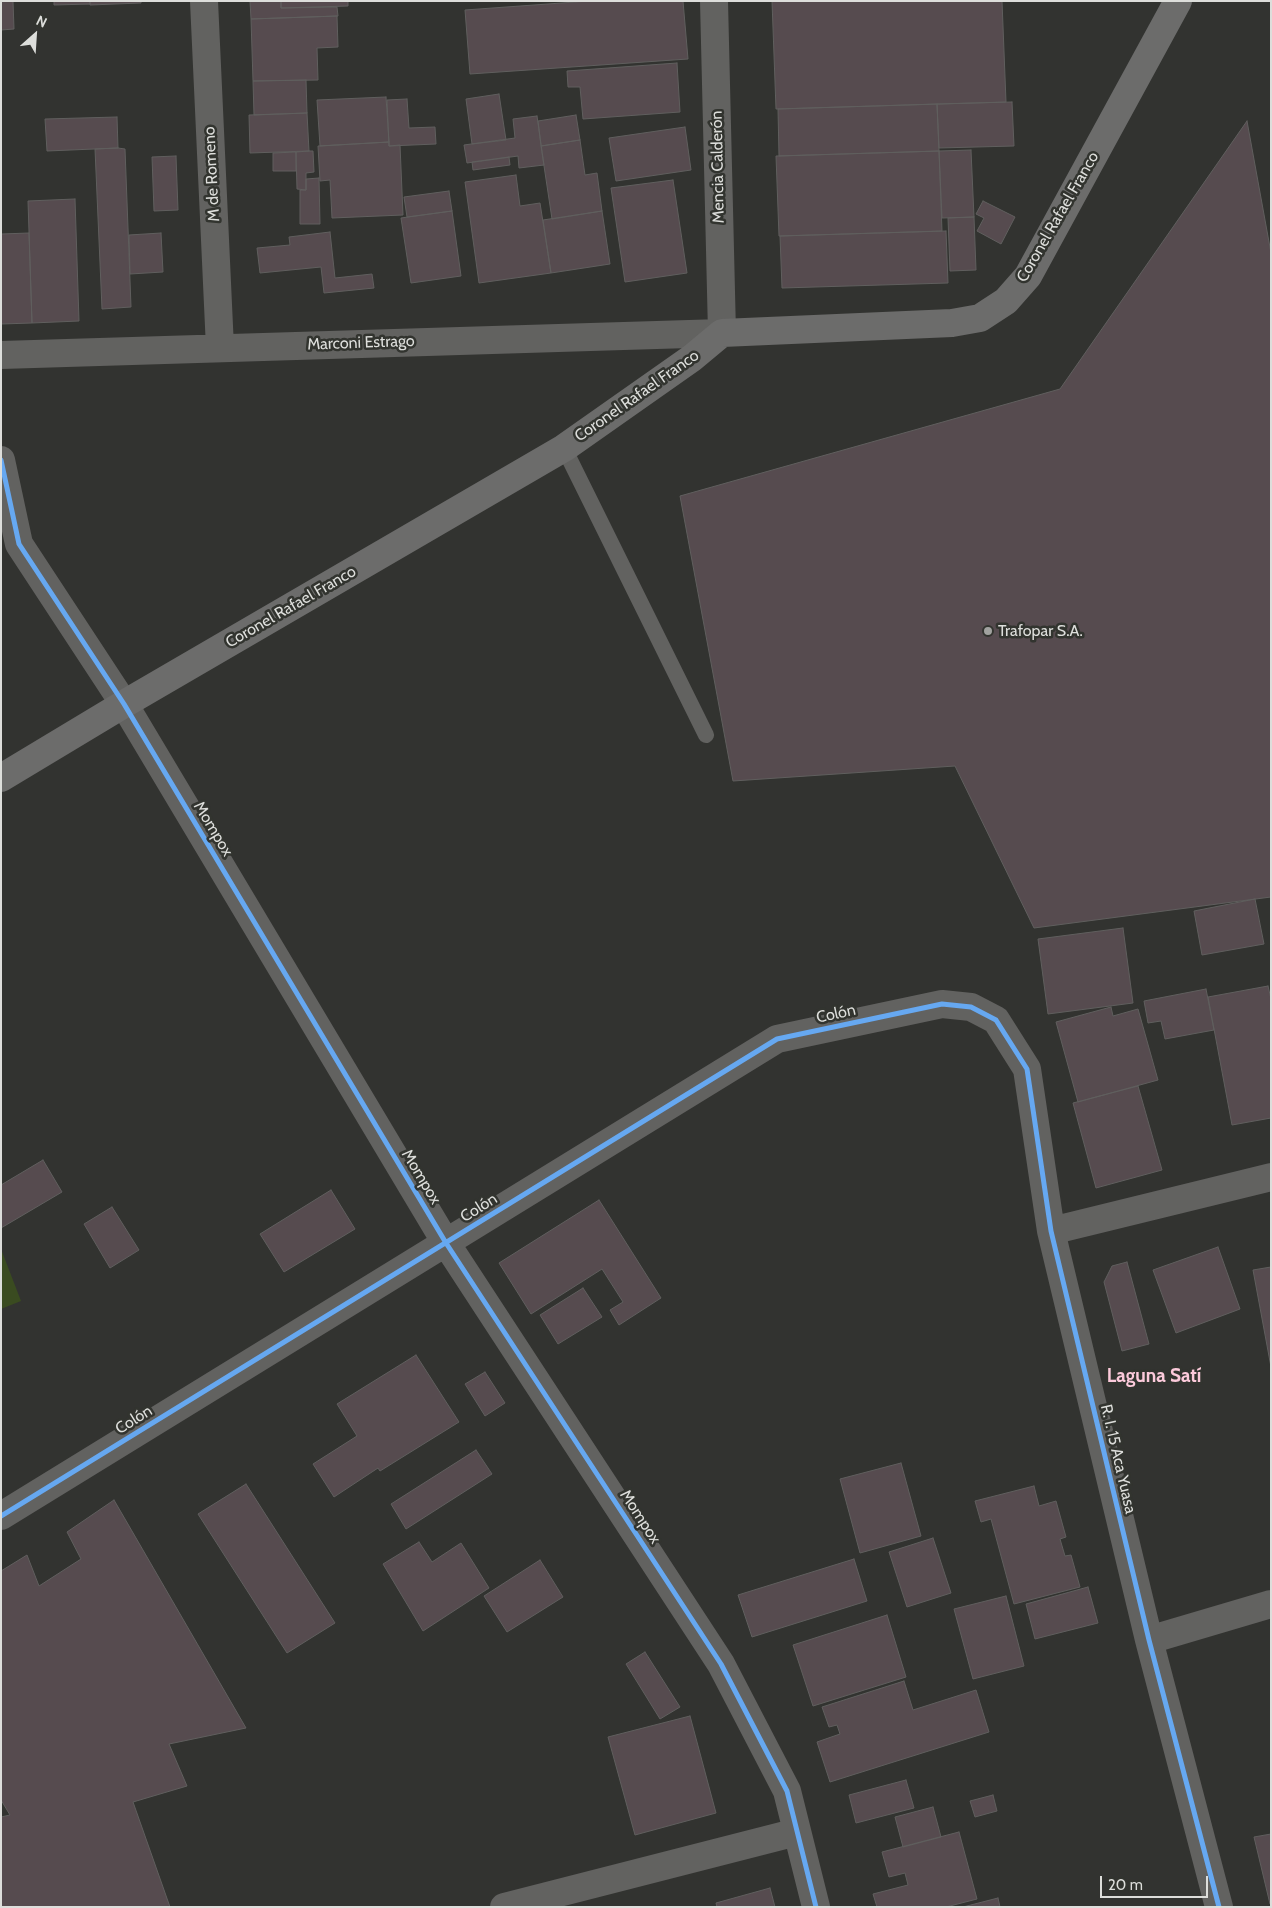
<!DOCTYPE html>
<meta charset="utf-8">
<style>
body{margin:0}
#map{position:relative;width:1272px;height:1908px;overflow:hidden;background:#323330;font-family:Cabin,sans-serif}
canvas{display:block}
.frame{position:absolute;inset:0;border:2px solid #dddedb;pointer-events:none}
.north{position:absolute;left:10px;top:10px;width:50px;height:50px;-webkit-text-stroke:4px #32342f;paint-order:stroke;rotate:26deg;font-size:14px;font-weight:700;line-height:20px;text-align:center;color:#dddedb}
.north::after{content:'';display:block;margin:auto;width:18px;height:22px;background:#dddedb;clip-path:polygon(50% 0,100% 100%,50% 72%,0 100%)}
.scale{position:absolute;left:1100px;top:1876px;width:108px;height:22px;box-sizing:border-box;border:2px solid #dddedb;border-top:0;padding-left:6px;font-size:15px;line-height:18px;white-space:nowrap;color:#dddedb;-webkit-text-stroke:4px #32342f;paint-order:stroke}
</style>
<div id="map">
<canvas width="1272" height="1908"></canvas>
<div class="frame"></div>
<div class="north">N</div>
<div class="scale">20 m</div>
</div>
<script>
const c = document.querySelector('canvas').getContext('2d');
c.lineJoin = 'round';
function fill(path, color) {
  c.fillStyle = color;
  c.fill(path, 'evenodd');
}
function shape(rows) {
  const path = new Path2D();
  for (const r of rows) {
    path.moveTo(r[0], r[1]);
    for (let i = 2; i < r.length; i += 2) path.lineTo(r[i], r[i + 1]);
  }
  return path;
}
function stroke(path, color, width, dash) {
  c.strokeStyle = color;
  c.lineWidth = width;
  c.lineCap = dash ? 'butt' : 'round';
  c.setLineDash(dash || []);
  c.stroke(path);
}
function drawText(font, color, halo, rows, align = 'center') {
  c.font = font + ' Cabin,sans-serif';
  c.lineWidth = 5;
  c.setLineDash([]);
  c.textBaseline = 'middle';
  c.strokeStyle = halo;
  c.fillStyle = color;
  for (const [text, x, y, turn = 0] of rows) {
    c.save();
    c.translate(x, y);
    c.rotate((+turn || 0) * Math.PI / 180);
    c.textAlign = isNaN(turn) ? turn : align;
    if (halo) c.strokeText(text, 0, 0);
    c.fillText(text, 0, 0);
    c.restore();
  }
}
fill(shape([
 [1,1249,21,1301,1,1309]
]), '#3a4b20');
const building = shape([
 [1,1,13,1,14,29,1,30,1,1],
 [54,1,90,1,90,4,54,5,54,1],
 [90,1,141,1,141,3,90,5,90,1],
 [250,1,281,1,281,8,337,7,338,16,251,19,250,1],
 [281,1,348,1,348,6,281,8,281,1],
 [589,1,683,1,688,59,470,74,465,10,589,1],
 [772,1,1002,1,1006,102,776,109,772,1],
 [337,16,338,47,317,48,318,80,253,81,251,19,337,16],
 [677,63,680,112,583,119,580,87,568,87,567,71,677,63],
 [306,80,307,113,254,115,253,81,306,80],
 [499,94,506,140,472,144,466,99,499,94],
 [386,97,389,142,320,146,317,100,386,97],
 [407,99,409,128,435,127,436,144,389,146,387,100,407,99],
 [1012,102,1014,146,939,148,937,104,1012,102],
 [937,104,939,151,779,156,778,109,937,104],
 [307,113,309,151,250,153,249,115,307,113],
 [576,115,580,140,541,146,538,121,576,115],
 [537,116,544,165,519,168,518,156,467,163,464,145,515,138,513,119,537,116],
 [117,117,118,148,47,151,45,119,117,117],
 [1247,121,1271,253,1271,897,1034,928,955,766,733,781,680,496,1060,389,1247,121],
 [685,127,691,170,616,181,609,138,685,127],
 [580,140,585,175,597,173,602,211,552,219,541,146,580,140],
 [389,142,389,146,400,145,403,215,332,218,330,180,320,181,318,146,389,142],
 [118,148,125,149,131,307,102,309,95,149,118,148],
 [971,150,974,217,942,218,939,151,971,150],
 [309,151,313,151,314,172,306,173,306,190,297,189,296,152,309,151],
 [939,151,942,231,779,236,776,156,939,151],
 [296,152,296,171,273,171,273,153,296,152],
 [176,156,178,210,154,211,152,157,176,156],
 [509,157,510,165,473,170,472,162,509,157],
 [516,175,520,206,540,203,551,273,479,283,465,182,516,175],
 [319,178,320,224,300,224,300,190,306,190,306,179,319,178],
 [673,180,687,273,625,282,611,188,673,180],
 [449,191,452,211,407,217,404,197,449,191],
 [75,199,79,321,32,323,28,201,75,199],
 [983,201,1015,217,1001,244,977,231,984,218,976,214,983,201],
 [452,211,461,276,411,283,401,218,452,211],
 [602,211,610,264,551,273,543,220,602,211],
 [974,217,976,270,950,271,948,218,974,217],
 [946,231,948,283,782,288,780,236,946,231],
 [330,232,335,278,372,274,374,288,324,293,321,267,260,273,257,248,290,245,289,237,330,232],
 [29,233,32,323,1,324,1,234,29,233],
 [161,233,163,272,130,274,129,235,161,233],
 [1255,899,1264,944,1202,955,1194,911,1255,899],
 [1123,928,1133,1003,1048,1014,1038,939,1123,928],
 [1268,986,1271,999,1271,1118,1232,1125,1208,997,1268,986],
 [1206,989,1214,1030,1165,1039,1161,1021,1148,1023,1144,1001,1206,989],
 [1111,1007,1113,1016,1138,1009,1158,1080,1078,1102,1056,1022,1111,1007],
 [1138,1086,1162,1170,1096,1188,1073,1103,1138,1086],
 [43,1160,62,1192,1,1228,1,1185,43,1160],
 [331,1190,355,1229,284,1272,260,1234,331,1190],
 [599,1200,661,1298,619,1325,610,1310,623,1302,602,1269,531,1314,499,1263,599,1200],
 [112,1207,139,1250,110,1268,84,1224,112,1207],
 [1218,1247,1240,1309,1176,1333,1153,1270,1218,1247],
 [1127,1262,1149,1344,1122,1351,1104,1282,1112,1266,1127,1262],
 [1271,1267,1271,1367,1253,1270,1271,1267],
 [583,1288,602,1317,558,1344,540,1315,583,1288],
 [416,1355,459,1422,380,1471,378,1468,334,1497,313,1464,357,1436,337,1404,416,1355],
 [485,1372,505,1403,485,1416,465,1384,485,1372],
 [476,1450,492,1474,406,1529,391,1504,476,1450],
 [901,1463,921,1536,860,1553,840,1479,901,1463],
 [246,1484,335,1623,287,1653,198,1514,246,1484],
 [1034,1486,1039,1506,1056,1501,1066,1537,1060,1539,1065,1556,1071,1555,1080,1587,1014,1604,991,1519,981,1522,975,1501,1034,1486],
 [114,1500,246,1728,169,1744,187,1786,133,1802,170,1907,1,1907,1,1817,10,1815,1,1800,1,1571,27,1555,39,1586,81,1559,67,1532,114,1500],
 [933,1538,951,1593,907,1607,889,1552,933,1538],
 [419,1542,432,1562,461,1543,489,1588,423,1631,383,1564,419,1542],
 [854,1559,867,1601,752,1637,738,1595,854,1559],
 [540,1560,563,1597,507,1632,484,1596,540,1560],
 [1088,1587,1098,1623,1035,1639,1026,1604,1088,1587],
 [1006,1596,1024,1666,973,1679,954,1609,1006,1596],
 [887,1615,906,1677,813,1706,793,1645,887,1615],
 [645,1652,680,1707,660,1719,626,1664,645,1652],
 [904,1681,913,1710,976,1690,989,1732,830,1782,817,1742,840,1734,837,1725,829,1727,822,1707,904,1681],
 [690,1716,716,1813,635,1835,608,1737,690,1716],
 [906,1780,914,1808,856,1823,849,1795,906,1780],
 [993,1795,997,1811,975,1817,970,1801,993,1795],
 [933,1807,941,1837,903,1847,895,1817,933,1807],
 [959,1832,977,1899,946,1907,877,1907,873,1894,908,1885,905,1873,889,1877,882,1852,959,1832],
 [1271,1834,1271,1904,1270,1904,1254,1837,1271,1834],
 [770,1888,775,1907,717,1907,716,1903,770,1888],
 [998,1898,1000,1907,963,1907,998,1898]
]);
fill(building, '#564b4f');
stroke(building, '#605f5e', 1);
stroke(shape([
 [564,448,706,735]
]), '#626260', 16);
stroke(shape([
 [204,1,220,348],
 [1,355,722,333,714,1],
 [1,460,19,544,124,704,446,1243,721,1664,787,1791,816,1907],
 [1051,1231,1271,1177],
 [1,1516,777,1039,942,1004,971,1007,996,1020,1027,1069,1051,1231,1149,1640,1219,1907],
 [1149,1640,1271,1604],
 [504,1907,797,1832]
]), '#626260', 28);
stroke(shape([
 [1,778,124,704,564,448,692,358,722,333,952,323,980,318,1006,301,1028,276,1178,1]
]), '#6c6c6b', 28);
stroke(shape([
 [1,460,19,544,124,704,446,1243,721,1664,787,1791,816,1907],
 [1,1516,777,1039,942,1004,971,1007,996,1020,1027,1069,1051,1231,1149,1640,1219,1907]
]), '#66a8f1', 5);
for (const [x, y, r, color] of [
 [988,631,5,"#a1a29f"]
]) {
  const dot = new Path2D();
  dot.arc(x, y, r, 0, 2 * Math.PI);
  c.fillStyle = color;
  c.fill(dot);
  stroke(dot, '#32342f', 2);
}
drawText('16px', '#dddedb', '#32342f', [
 ["Mencia Calderón",718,167,-91],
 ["M de Romeno",212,174,-93],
 ["Coronel Rafael Franco",1058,217,-60],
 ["Marconi Estrago",361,343,-2],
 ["Coronel Rafael Franco",637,396,-35],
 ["Coronel Rafael Franco",291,607,-30],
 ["Mompox",213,829,59],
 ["Colón",836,1014,-12],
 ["Mompox",421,1177,59],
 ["Colón",479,1208,-32],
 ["Colón",134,1420,-32],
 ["R. I. 15 Aca Yuasa",1118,1459,77],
 ["Mompox",640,1517,57]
]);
drawText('16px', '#dddedb', '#32342f', [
 ["Trafopar S.A.",998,631]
], 'left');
drawText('bold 19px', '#fccadb', '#32342f', [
 ["Laguna Satí",1154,1376]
]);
</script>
